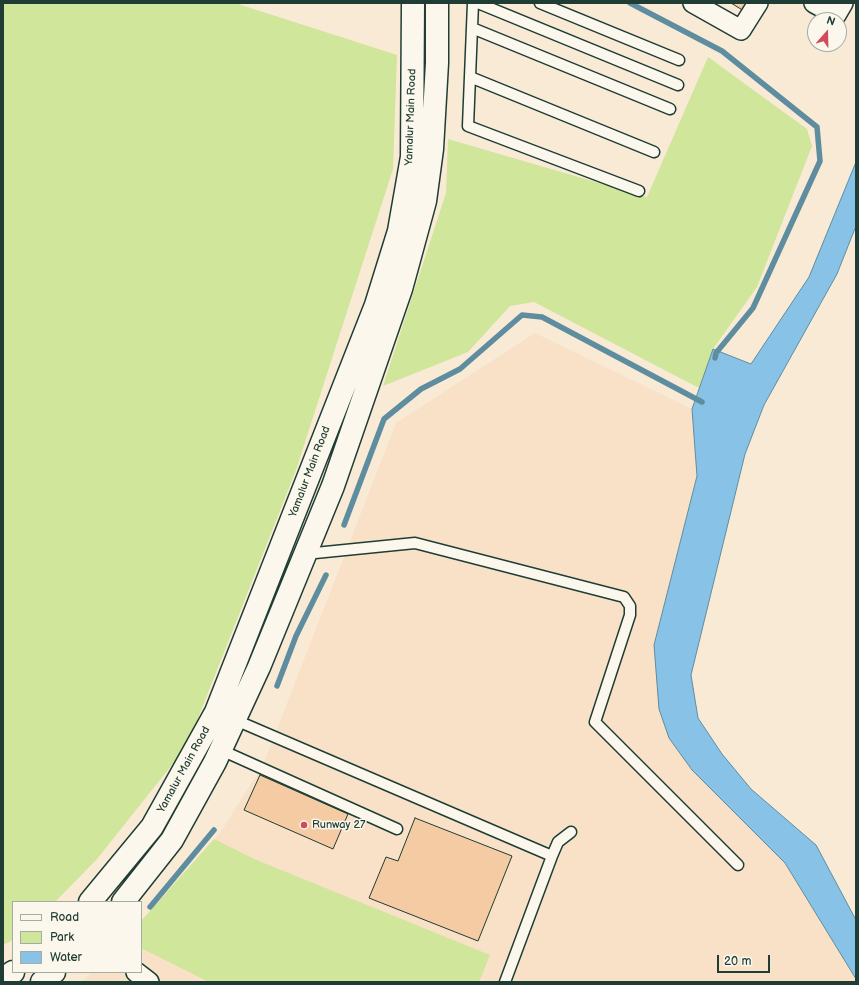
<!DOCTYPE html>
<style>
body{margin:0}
#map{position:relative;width:859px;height:985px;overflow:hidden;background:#f9ead6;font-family:"Balsamiq Sans",sans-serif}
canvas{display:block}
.frame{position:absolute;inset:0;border:4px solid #1f3d34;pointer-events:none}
.legend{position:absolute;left:12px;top:901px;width:130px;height:72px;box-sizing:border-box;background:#fbf7ec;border:1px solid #a3ada2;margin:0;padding:5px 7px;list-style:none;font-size:12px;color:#1f3d34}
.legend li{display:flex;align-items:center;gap:8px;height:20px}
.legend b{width:20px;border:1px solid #a3ada2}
.north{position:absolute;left:807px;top:12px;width:40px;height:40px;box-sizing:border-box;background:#fbf7ec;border:1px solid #a3ada2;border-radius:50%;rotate:20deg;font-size:11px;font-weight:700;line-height:16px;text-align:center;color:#1f3d34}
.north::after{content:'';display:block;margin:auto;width:14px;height:18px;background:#d1495b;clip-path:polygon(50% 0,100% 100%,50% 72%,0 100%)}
.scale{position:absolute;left:717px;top:955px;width:53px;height:18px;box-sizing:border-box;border:2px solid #1f3d34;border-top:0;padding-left:5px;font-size:12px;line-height:14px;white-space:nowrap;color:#1f3d34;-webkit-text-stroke:3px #fbf7ec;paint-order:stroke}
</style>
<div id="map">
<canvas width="859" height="985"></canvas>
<div class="frame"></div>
<ul class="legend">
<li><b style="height:5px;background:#fbf7ec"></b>Road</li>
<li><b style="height:11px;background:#cfe69b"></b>Park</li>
<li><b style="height:11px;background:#88c2e7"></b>Water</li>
</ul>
<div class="north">N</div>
<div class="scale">20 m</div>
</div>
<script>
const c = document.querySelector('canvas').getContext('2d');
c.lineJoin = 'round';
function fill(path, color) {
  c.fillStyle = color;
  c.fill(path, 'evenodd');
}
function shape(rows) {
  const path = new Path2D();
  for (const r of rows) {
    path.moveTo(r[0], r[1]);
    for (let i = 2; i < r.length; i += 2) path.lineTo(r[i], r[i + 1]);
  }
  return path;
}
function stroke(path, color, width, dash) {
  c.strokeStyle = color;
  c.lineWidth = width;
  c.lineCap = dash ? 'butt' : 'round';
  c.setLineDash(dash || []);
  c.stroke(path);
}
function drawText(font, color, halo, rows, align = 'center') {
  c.font = font + ' "Balsamiq Sans",sans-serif';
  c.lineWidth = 3;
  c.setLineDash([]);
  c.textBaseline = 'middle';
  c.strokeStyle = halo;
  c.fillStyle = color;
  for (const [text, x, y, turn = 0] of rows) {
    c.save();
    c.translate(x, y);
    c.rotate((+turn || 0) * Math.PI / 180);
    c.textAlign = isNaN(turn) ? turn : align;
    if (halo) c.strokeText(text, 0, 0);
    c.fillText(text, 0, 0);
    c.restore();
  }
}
fill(shape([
 [535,333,692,409,697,476,654,645,692,770,785,863,856,979,856,982,81,982,92,972,141,972,141,921,220,833,263,765,396,423]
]), '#f8e1c7');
fill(shape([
 [3,3,235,3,397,55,393,169,296,470,187,746,97,859,55,902,13,902,13,940,3,945],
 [708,57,807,129,812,146,757,287,713,349,699,388,534,302,510,306,468,352,383,386,446,193,448,139,647,197],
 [214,839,254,859,490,955,479,982,209,982,141,948,141,921]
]), '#cfe69b');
const water = shape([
 [856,162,856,226,837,274,764,405,745,454,691,675,698,718,722,754,751,789,816,845,856,920,856,979,785,863,692,770,669,738,659,709,654,645,697,476,692,409,713,349,751,364,809,277,856,162]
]);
fill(water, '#88c2e7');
stroke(water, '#5e8d9f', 1);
stroke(shape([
 [630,3,722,51,817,127,820,161,753,308,716,353,715,358],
 [344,525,384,419,421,389,460,369,522,315,542,317,702,402],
 [277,686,296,636,326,575],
 [150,907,214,830]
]), '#5e8d9f', 5.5);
const building = shape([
 [731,3,749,3,744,11,731,3],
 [260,775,348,814,333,849,244,810,260,775],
 [415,818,512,856,478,941,369,898,386,857,398,861,415,818]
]);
fill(building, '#f5cba4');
stroke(building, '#1f3d34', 1);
const lane = shape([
 [473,3,468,126,639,191],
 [478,3,678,85],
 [540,3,679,60],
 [472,28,670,109],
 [470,77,654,152],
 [305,554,415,543,624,597,630,606,630,615,595,722,738,865],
 [233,719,552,856,558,842,571,832],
 [221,750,397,829],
 [505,982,552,856]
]);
const street = shape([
 [693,3,741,30,758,3],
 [814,3,836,15,843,3],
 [136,972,149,982]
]);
const secondary = shape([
 [90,902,152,827,216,712,376,305,399,231,412,157,413,3],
 [123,902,172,840,215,762,259,667,333,486,401,289,425,201,432,149,437,63,437,3],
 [3,979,13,972],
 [42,982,54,972]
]);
stroke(lane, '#1f3d34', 13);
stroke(street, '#1f3d34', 22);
stroke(secondary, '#1f3d34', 25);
stroke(lane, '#fbf7ec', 10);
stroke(street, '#fbf7ec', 19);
stroke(secondary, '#fbf7ec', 22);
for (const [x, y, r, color] of [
 [304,825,4,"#d1495b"]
]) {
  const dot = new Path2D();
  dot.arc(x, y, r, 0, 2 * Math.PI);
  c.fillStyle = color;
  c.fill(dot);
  stroke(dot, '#fbf7ec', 1.5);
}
drawText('11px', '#1f3d34', '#fbf7ec', [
 ["Yamalur Main Road",411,117,-88],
 ["Yamalur Main Road",310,472,-69],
 ["Yamalur Main Road",184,770,-61]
]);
drawText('11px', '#1f3d34', '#fbf7ec', [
 ["Runway 27",312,825]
], 'left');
</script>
